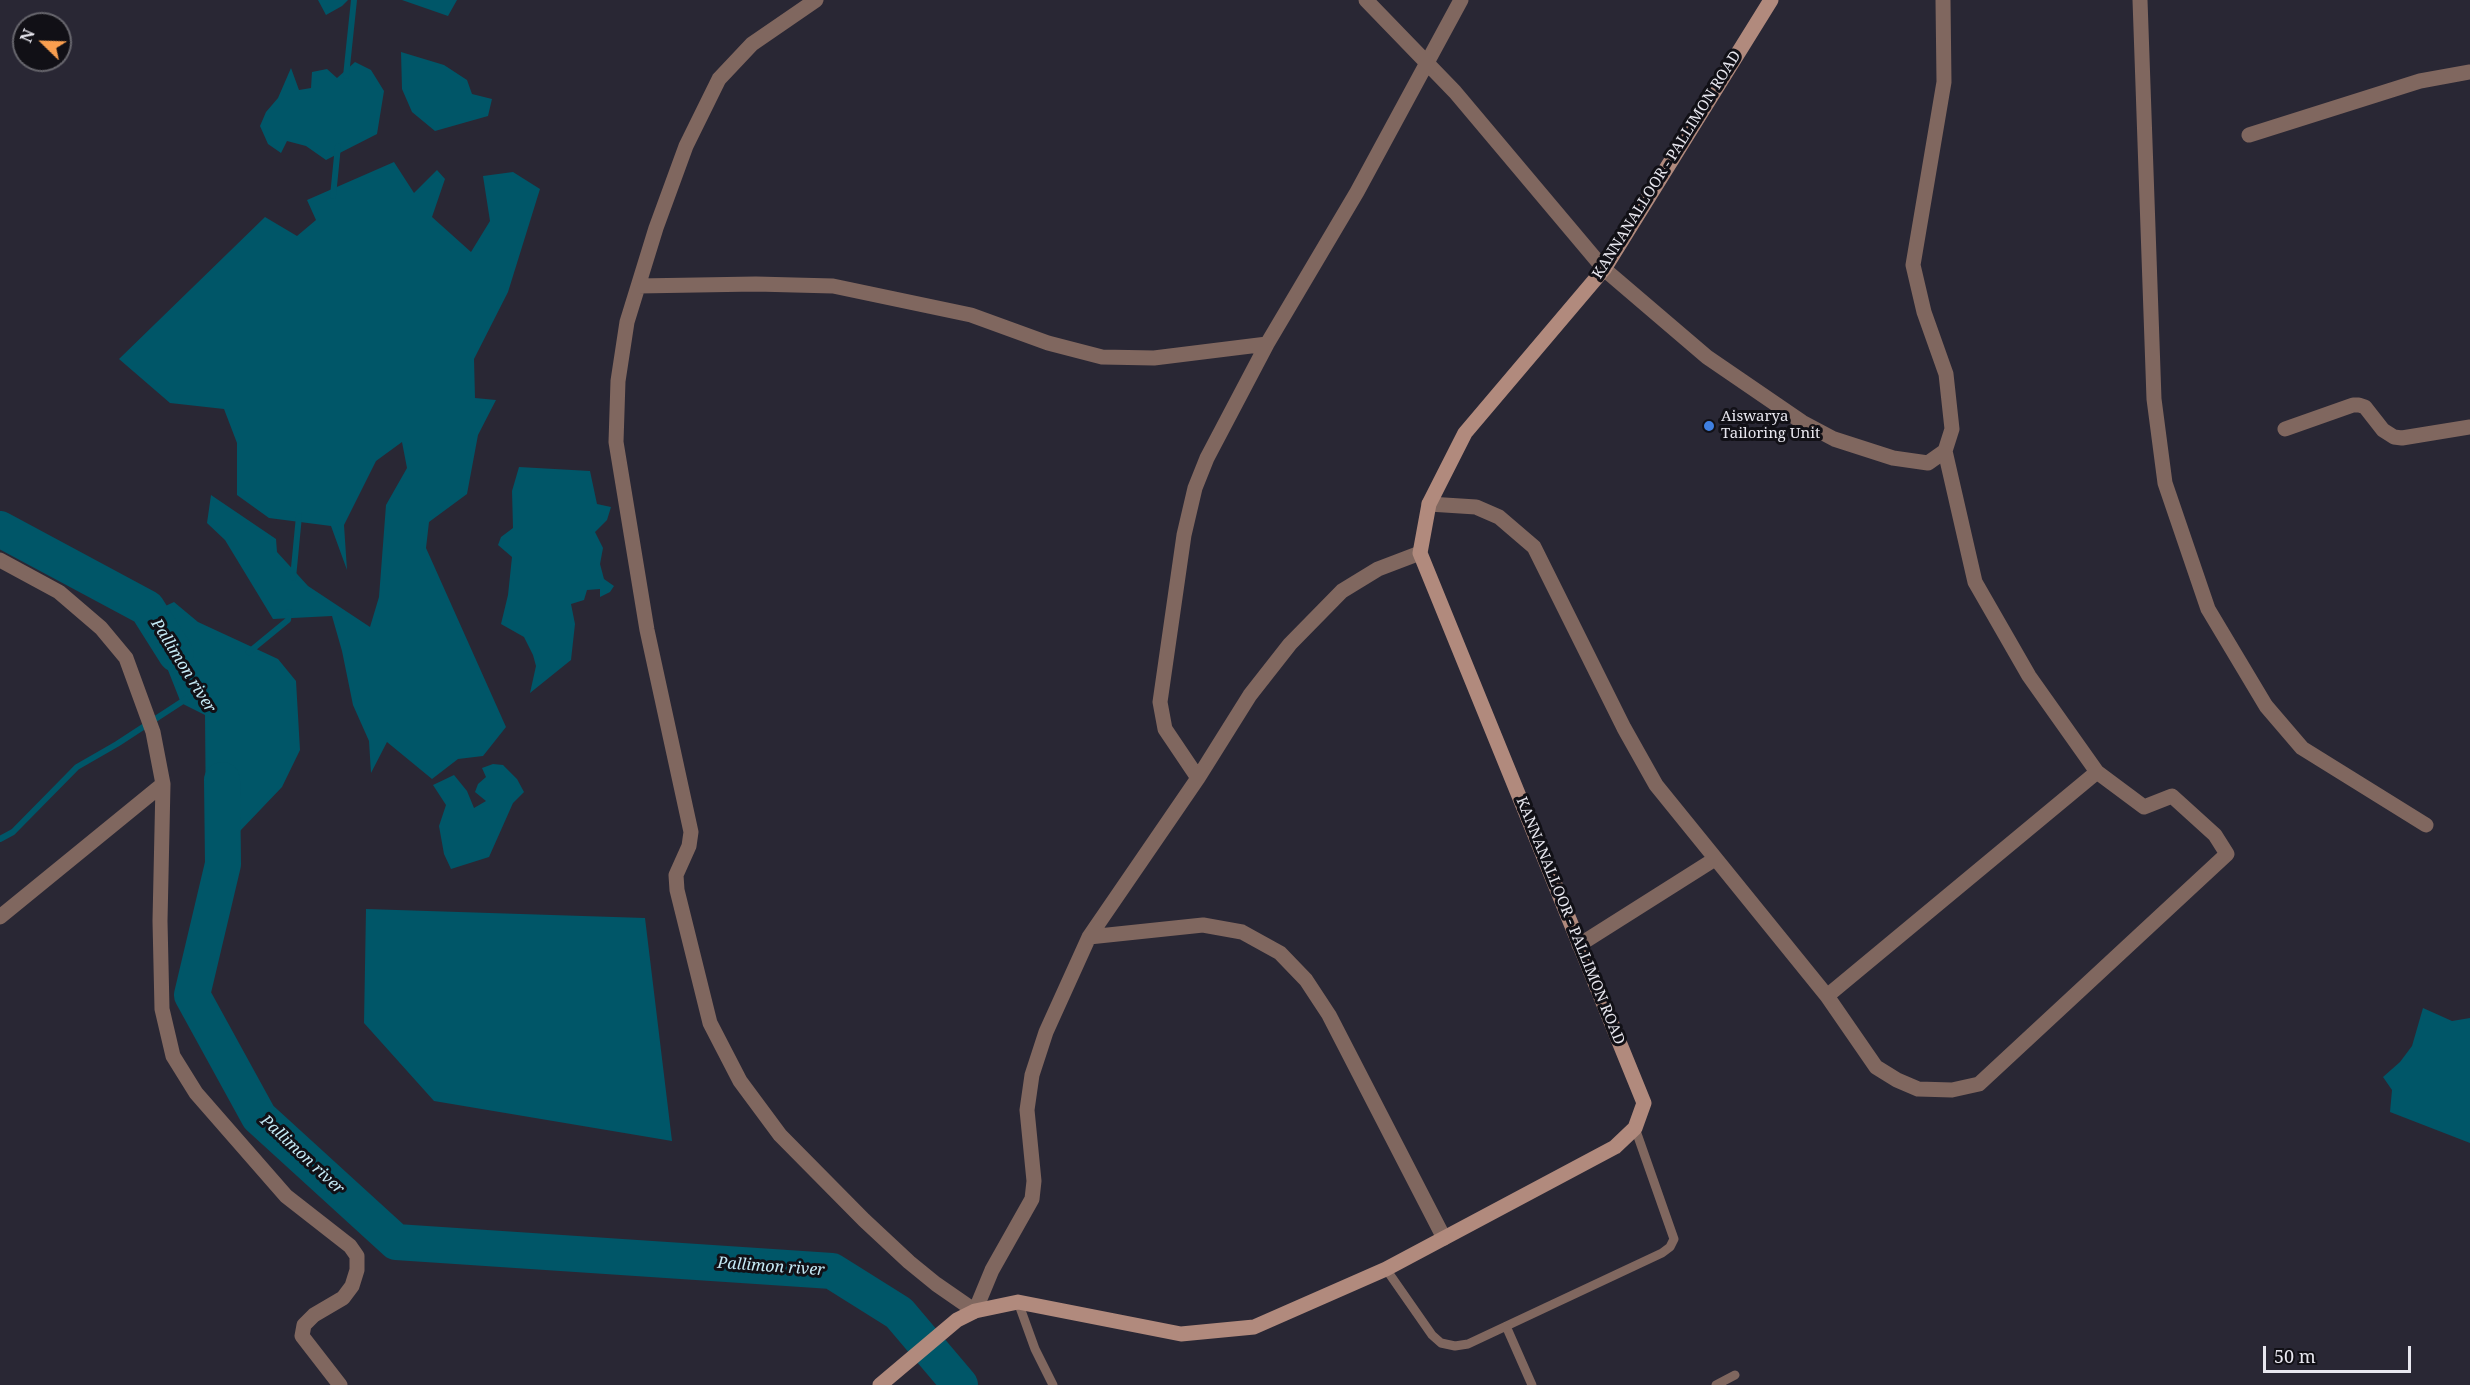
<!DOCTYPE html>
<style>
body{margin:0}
#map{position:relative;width:2470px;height:1385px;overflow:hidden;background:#292734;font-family:"Noto Serif",serif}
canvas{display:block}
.north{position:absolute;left:12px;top:12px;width:60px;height:60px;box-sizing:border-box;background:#111016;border:2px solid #67666d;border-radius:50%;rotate:293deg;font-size:16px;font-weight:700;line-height:24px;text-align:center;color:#e8e7ef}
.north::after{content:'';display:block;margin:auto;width:21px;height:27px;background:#fa9f4f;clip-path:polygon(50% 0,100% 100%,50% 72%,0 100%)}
.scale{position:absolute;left:2263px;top:1346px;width:148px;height:27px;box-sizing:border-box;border:3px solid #e8e7ef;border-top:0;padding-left:8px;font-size:18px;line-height:21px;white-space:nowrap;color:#e8e7ef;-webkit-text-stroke:4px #111016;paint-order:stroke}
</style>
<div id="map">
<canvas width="2470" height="1385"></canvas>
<div class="north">N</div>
<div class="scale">50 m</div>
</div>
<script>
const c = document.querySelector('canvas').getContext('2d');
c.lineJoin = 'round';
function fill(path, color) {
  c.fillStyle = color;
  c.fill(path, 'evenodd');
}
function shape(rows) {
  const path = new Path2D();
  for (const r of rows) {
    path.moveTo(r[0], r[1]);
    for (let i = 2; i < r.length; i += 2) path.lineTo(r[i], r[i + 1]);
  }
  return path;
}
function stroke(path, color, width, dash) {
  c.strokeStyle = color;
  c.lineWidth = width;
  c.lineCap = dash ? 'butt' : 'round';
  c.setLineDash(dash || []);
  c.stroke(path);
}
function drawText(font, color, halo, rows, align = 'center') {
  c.font = font + ' "Noto Serif",serif';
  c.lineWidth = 6;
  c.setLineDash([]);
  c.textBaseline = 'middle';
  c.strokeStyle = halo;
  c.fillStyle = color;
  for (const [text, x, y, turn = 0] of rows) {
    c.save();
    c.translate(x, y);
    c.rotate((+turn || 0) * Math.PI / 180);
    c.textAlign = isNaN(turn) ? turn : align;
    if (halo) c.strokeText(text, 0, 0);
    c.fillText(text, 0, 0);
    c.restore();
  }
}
fill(shape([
 [318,0,348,0,342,6,326,15],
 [402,0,457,0,448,16],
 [401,52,444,65,467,80,472,94,492,99,488,116,435,131,412,112,402,89],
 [355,62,371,70,384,91,377,134,326,160,306,146,287,141,281,153,268,144,260,126,266,112,278,98,291,68,299,90,311,88,312,72,327,69,337,78],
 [394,162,414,193,437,170,445,179,432,217,471,252,490,221,483,176,513,172,540,189,508,292,474,359,475,398,496,400,478,435,467,494,429,522,426,548,506,727,483,756,458,759,432,779,387,742,371,773,369,741,353,705,342,651,332,616,273,619,225,540,207,523,211,495,276,539,277,552,308,586,370,627,379,597,386,505,407,468,402,442,376,461,344,525,347,570,331,526,269,518,237,495,237,443,224,409,170,403,119,359,265,217,297,236,316,220,307,200],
 [519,467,590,471,597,504,611,507,607,520,595,532,603,548,600,564,604,579,614,586,610,592,600,597,600,589,587,590,584,600,571,604,575,624,571,660,530,693,536,666,533,655,524,637,501,624,508,595,512,557,498,545,501,537,513,528,512,491],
 [174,602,198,622,278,659,296,681,300,750,282,787,240,831,206,829,205,715,181,703,164,660,142,617],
 [493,764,503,765,517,779,524,792,513,803,489,857,451,869,444,854,439,826,446,805,433,785,454,775,467,791,474,808,486,801,475,792,478,784,486,777,482,768],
 [366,909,645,918,672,1141,434,1101,364,1023],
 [2423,1008,2452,1021,2470,1018,2470,1143,2390,1112,2392,1090,2383,1077,2400,1062,2412,1046]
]), '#005668');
stroke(shape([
 [346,76,354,0],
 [333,196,338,146],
 [293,578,299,516],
 [249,652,288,620,289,612],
 [0,839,13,832,77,767,117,744,186,699]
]), '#005668', 6);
stroke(shape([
 [0,529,147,608,176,654],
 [222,780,223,864,192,995,259,1117,396,1242,832,1271,899,1313,960,1385]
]), '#005668', 36);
stroke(shape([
 [1386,1269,1432,1335,1441,1343,1455,1346,1468,1344,1662,1253,1670,1247,1674,1239,1635,1128],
 [1018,1302,1035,1349,1053,1385],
 [1506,1326,1532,1385],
 [1716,1385,1735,1375]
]), '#80675f', 9);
stroke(shape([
 [816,0,752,44,719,79,686,146,656,228,627,322,618,381,616,442,647,630,691,832,689,846,676,875,677,890,710,1023,740,1081,780,1135,864,1220,909,1262,936,1284,975,1311,992,1270,1032,1199,1034,1181,1027,1110,1032,1075,1046,1032,1089,937,1198,778,1250,695,1290,644,1342,591,1378,569,1420,553],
 [1366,0,1455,92,1604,269,1707,357,1802,422,1834,439,1893,458,1928,463,1945,451,1952,429,1946,374,1924,312,1913,265,1944,82,1943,0],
 [2140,0,2154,399,2165,483,2208,609,2266,706,2302,748,2426,825],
 [2249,135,2420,81,2470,72],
 [638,286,756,284,833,286,971,315,1048,343,1102,357,1154,358,1267,344],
 [2285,429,2353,405,2359,405,2365,407,2383,430,2394,437,2402,438,2470,427],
 [1429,504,1476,507,1499,517,1534,547,1624,728,1656,785,1827,996,1876,1067,1897,1080,1918,1089,1952,1090,1979,1084,2227,854,2215,835,2172,796,2144,807,2097,772,2029,676,1975,582,1945,451],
 [0,560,59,592,101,628,126,658,153,732,163,784,160,921,162,1009,173,1056,196,1093,286,1196,350,1246,357,1256,357,1270,352,1286,343,1298,314,1315,304,1325,302,1336,340,1385],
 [1198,778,1165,729,1160,702,1184,535,1195,488,1207,458,1267,344,1357,192,1461,0],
 [0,917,163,784],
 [1089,937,1203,925,1242,932,1280,953,1306,980,1329,1015,1444,1238],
 [1579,945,1715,859],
 [1827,996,2097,772]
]), '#80675f', 15);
stroke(shape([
 [880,1385,957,1320,975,1311,1018,1302,1181,1334,1254,1327,1386,1269,1615,1147,1635,1128,1644,1103,1420,553,1429,504,1465,433,1604,269,1771,0]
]), '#b18a7d', 15);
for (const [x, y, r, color] of [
 [1709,426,6,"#3f7fe0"]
]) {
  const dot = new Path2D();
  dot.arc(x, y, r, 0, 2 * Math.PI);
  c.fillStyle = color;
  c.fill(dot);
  stroke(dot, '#111016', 2);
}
drawText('15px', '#e8e7ef', '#111016', [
 ["KANNANALLOOR - PALLIMON ROAD",1667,165,-58],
 ["KANNANALLOOR - PALLIMON ROAD",1570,921,68]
]);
drawText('15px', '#e8e7ef', '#111016', [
 ["Aiswarya",1721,417],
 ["Tailoring Unit",1721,434]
], 'left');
drawText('italic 16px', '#c5eaf6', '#111016', [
 ["Pallimon river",183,666,58],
 ["Pallimon river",302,1155,43],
 ["Pallimon river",771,1267,4]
]);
</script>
